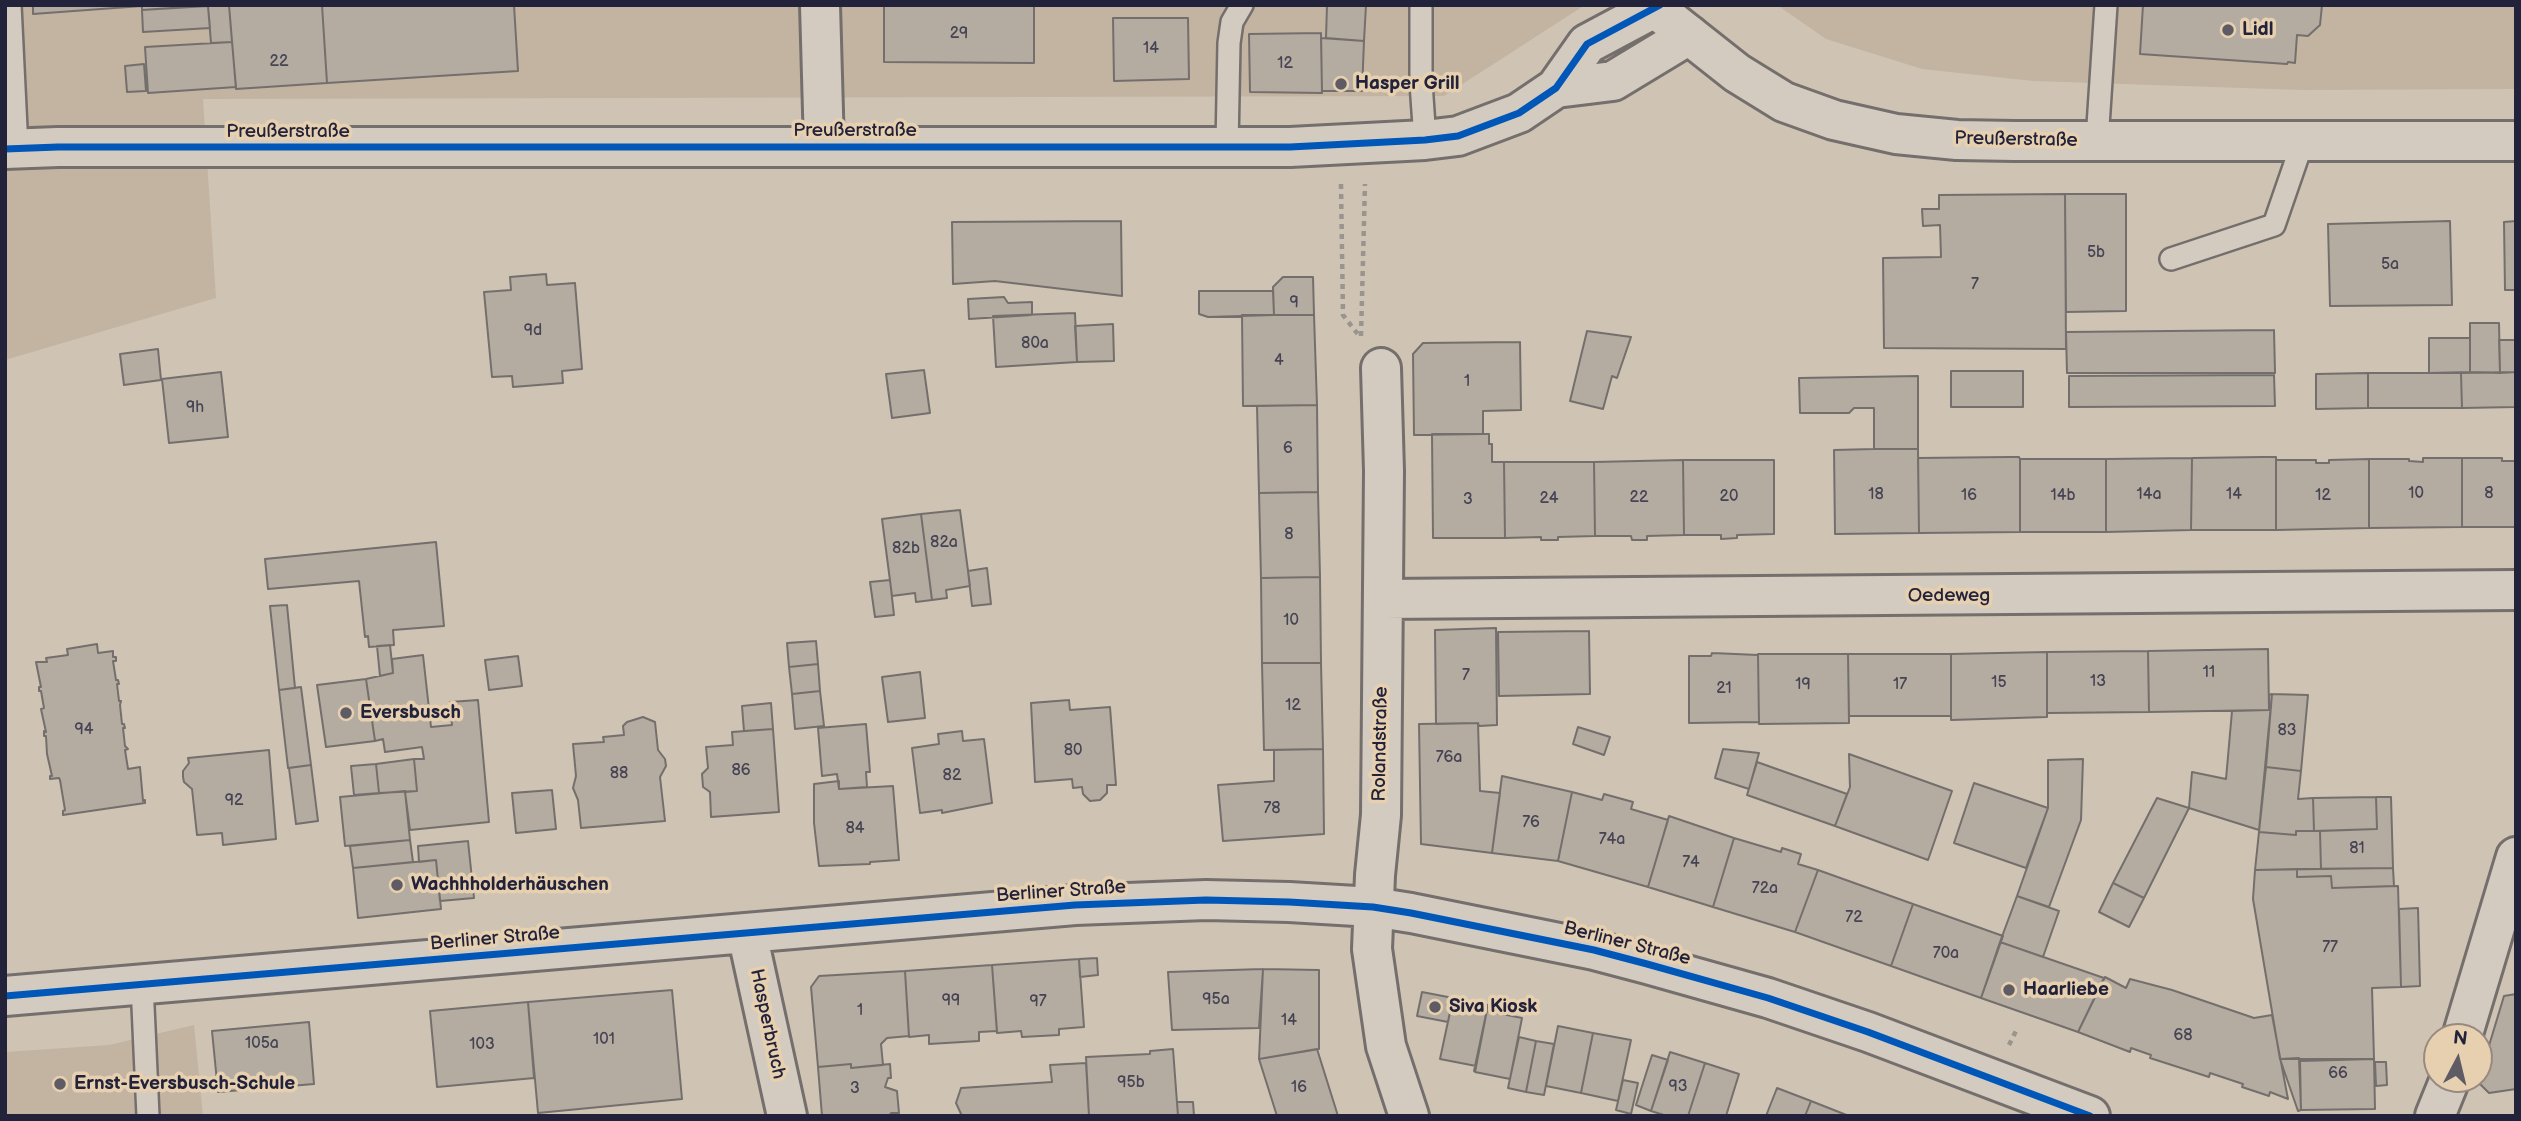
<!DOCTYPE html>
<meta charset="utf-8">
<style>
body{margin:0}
#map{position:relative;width:2521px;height:1121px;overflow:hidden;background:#cfc4b3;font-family:"Balsamiq Sans",sans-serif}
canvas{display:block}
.frame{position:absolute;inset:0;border:7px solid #22223b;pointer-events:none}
.north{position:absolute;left:2423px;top:1023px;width:70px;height:70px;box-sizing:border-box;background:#e6d0af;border:2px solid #988a81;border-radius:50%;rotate:7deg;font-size:19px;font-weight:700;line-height:28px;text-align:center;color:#22223b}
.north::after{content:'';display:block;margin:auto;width:24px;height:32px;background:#5f5b65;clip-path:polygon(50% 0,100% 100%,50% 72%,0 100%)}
</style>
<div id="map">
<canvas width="2521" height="1121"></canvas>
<div class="frame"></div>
<div class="north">N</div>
</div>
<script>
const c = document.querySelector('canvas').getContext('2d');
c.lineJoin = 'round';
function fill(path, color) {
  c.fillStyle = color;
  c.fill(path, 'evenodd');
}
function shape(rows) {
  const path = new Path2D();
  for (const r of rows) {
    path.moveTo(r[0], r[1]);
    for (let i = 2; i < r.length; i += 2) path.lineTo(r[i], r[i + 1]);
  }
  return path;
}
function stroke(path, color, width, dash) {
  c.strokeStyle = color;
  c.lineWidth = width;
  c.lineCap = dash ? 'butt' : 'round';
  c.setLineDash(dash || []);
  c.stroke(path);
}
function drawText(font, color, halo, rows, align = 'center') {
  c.font = font + ' "Balsamiq Sans",sans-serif';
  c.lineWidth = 7;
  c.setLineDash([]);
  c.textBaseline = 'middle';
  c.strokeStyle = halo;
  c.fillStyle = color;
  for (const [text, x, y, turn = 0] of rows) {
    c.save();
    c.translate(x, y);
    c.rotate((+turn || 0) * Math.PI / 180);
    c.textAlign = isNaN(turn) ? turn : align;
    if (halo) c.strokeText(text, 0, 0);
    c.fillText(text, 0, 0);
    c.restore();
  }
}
fill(shape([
 [5,5,1585,5,1444,96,203,99,216,298,5,360],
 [1777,5,2516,5,2516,89,2302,90,2033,81,1922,69,1826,39],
 [194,1025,203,1116,5,1116,5,1052,109,1045]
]), '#c2b4a1');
const building = shape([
 [33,5,142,5,142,6,33,14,33,5],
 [142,5,215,5,142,10,142,5],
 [229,5,322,5,327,83,236,89,229,5],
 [229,5,232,42,211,43,208,6,229,5],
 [322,5,514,5,518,71,327,83,322,5],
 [884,5,1034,5,1034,63,884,62,884,5],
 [1327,5,1366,5,1364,41,1326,38,1327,5],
 [2143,5,2322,5,2320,25,2308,36,2297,35,2295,63,2288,62,2287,64,2140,54,2143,5],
 [208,6,210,28,143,32,142,10,208,6],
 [1113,18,1188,18,1189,79,1114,81,1113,18],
 [1321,33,1322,93,1250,92,1249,34,1321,33],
 [1321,38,1364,41,1362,91,1322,91,1321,38],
 [232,42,236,87,148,93,145,47,232,42],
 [144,64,146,91,127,92,125,66,144,64],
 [2065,194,2066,349,1884,348,1883,258,1941,257,1940,225,1923,226,1922,209,1939,209,1939,195,2065,194],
 [2065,194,2126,194,2126,311,2066,312,2065,194],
 [1121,221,1122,296,995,281,953,284,952,222,1121,221],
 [2450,221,2452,305,2330,306,2328,224,2450,221],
 [2516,221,2516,290,2505,290,2504,222,2516,221],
 [546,274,547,285,575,283,582,369,562,371,563,383,513,387,512,376,492,377,484,292,511,290,510,277,546,274],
 [1283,277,1313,277,1314,315,1274,315,1273,287,1283,277],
 [1199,291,1273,291,1274,315,1208,317,1199,314,1199,291],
 [1004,297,1008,303,1032,302,1032,315,969,319,968,299,1004,297],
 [1075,313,1077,362,996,367,993,316,1075,313],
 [1242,315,1314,315,1317,405,1243,406,1242,315],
 [2470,323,2499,323,2500,373,2470,372,2470,323],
 [1113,324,1114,361,1077,362,1075,326,1113,324],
 [2274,330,2275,373,2067,373,2066,332,2274,330],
 [1587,331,1631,337,1617,378,1612,376,1603,409,1570,401,1587,331],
 [2429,338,2470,338,2470,372,2429,373,2429,338],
 [2499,340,2516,340,2516,372,2500,373,2499,340],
 [1520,342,1521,410,1483,411,1483,434,1414,435,1413,354,1423,343,1520,342],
 [158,349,161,380,124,385,120,354,158,349],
 [924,370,930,413,892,418,886,374,924,370],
 [1951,371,2023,371,2023,407,1951,407,1951,371],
 [221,372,228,437,169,443,162,379,221,372],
 [2516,372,2516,407,2462,408,2461,373,2516,372],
 [2368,373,2368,408,2316,409,2316,374,2368,373],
 [2368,373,2461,373,2462,408,2368,408,2368,373],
 [2274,375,2275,406,2069,407,2069,376,2274,375],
 [1918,376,1918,449,1874,449,1874,408,1854,408,1849,413,1800,413,1799,378,1918,376],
 [1317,405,1318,492,1259,493,1257,406,1317,405],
 [1432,434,1489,434,1489,444,1492,444,1492,462,1504,462,1505,538,1433,538,1432,434],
 [1874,449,1918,449,1919,533,1835,534,1834,450,1874,449],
 [2009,457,2019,457,2020,459,2020,532,1919,533,1918,458,2009,457],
 [2263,457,2276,457,2276,530,2191,530,2192,458,2263,457],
 [2192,458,2191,530,2106,532,2106,459,2192,458],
 [2423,458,2462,458,2462,527,2369,528,2369,459,2409,459,2409,461,2423,462,2423,458],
 [2462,458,2502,458,2502,461,2516,461,2516,527,2462,527,2462,458],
 [2020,459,2106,459,2106,532,2020,532,2020,459],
 [2369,459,2369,528,2276,530,2276,460,2316,460,2316,463,2329,463,2329,460,2369,459],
 [1683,460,1684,535,1647,536,1647,540,1632,540,1631,536,1595,536,1594,462,1683,460],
 [1683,460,1774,460,1774,534,1737,535,1737,538,1721,539,1721,535,1684,535,1683,460],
 [1504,462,1594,462,1595,536,1558,537,1558,540,1541,540,1541,537,1505,538,1504,462],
 [1318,492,1320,577,1261,578,1259,493,1318,492],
 [960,510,970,586,946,590,947,598,932,600,921,514,960,510],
 [921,514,932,600,916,602,915,593,892,596,882,519,921,514],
 [436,542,444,626,393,630,394,645,369,647,368,636,365,637,359,581,268,589,265,559,436,542],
 [987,568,991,604,972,606,968,571,987,568],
 [1320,577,1321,663,1262,663,1261,578,1320,577],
 [890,580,894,615,875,617,870,582,890,580],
 [287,605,295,688,279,690,270,606,287,605],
 [1496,628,1497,725,1479,726,1478,723,1436,724,1435,630,1496,628],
 [1589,631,1590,694,1499,696,1498,632,1589,631],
 [816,641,818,664,789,667,787,643,816,641],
 [97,644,98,653,113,651,113,657,116,657,116,661,113,661,116,680,118,680,119,684,117,684,119,701,121,701,120,705,122,724,124,724,125,728,123,728,125,746,128,749,125,750,128,769,140,767,143,801,145,800,145,803,63,815,63,811,65,810,60,780,59,778,50,779,50,776,52,776,47,754,46,736,44,736,44,731,46,732,41,709,44,708,41,691,39,691,39,687,41,687,36,662,47,662,46,658,68,655,67,649,97,644],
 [390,645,393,673,380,676,377,646,390,645],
 [2268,649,2269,710,2149,712,2148,651,2268,649],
 [2148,651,2149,712,2047,713,2047,652,2148,651],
 [2047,652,2047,717,1951,720,1951,654,2047,652],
 [1712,653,1758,655,1759,722,1689,723,1689,656,1711,656,1712,653],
 [1758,654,1848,654,1849,723,1759,724,1758,654],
 [1848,654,1951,654,1951,716,1849,716,1848,654],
 [423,655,431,727,452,725,450,702,478,700,489,822,410,830,405,792,417,791,414,759,424,759,422,747,385,752,383,739,375,741,366,679,393,673,392,659,423,655],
 [518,656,522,686,489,690,485,660,518,656],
 [1262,663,1321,663,1323,749,1264,750,1262,663],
 [818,664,820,691,792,694,789,667,818,664],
 [920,672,925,718,888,722,882,677,920,672],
 [366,679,375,741,326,747,317,685,366,679],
 [301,687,311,765,288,768,279,690,301,687],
 [820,691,824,726,795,729,792,694,820,691],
 [2272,694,2308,695,2301,771,2266,767,2272,694],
 [2272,694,2259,830,2189,808,2192,772,2226,779,2232,711,2269,710,2269,695,2272,694],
 [1069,700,1070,710,1110,707,1116,785,1107,785,1107,793,1100,800,1090,801,1083,794,1082,787,1073,788,1072,779,1035,782,1031,703,1069,700],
 [771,703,773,729,744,731,742,706,771,703],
 [643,717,655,722,658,750,665,759,666,766,660,777,665,821,581,828,578,800,573,788,576,776,573,744,604,742,603,737,624,735,623,726,627,722,643,717],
 [1478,723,1480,791,1500,793,1492,853,1421,844,1419,724,1478,723],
 [866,724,870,772,866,772,867,787,839,789,837,774,822,776,818,728,866,724],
 [1578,727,1610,737,1604,755,1573,744,1578,727],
 [773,729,779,812,711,817,710,792,703,787,702,774,708,768,706,747,733,745,732,732,773,729],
 [962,731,963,741,984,739,992,803,942,813,942,810,920,813,912,748,939,744,938,734,962,731],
 [1323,749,1324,834,1223,841,1218,785,1274,781,1274,750,1323,749],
 [1723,749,1759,753,1749,789,1715,778,1723,749],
 [269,750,276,839,223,845,222,833,197,835,192,789,184,782,183,777,183,771,189,763,188,758,269,750],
 [1849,754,1952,791,1928,860,1835,826,1850,787,1849,754],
 [414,759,417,791,379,793,376,764,414,759],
 [2083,759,2081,820,2049,907,2017,896,2048,808,2048,760,2083,759],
 [1757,762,1847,794,1835,826,1747,795,1757,762],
 [376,764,379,793,354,795,351,766,376,764],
 [311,765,318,821,296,824,289,768,311,765],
 [2266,767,2301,771,2298,799,2313,798,2314,831,2296,831,2296,835,2259,832,2266,767],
 [1502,776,1572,792,1558,861,1492,853,1502,776],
 [839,781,839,789,893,786,899,860,870,862,870,864,819,866,814,823,814,784,839,781],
 [1974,783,2048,808,2026,868,1954,843,1974,783],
 [552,790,556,829,516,833,512,793,552,790],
 [405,791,410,840,345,846,340,797,405,791],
 [1572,792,1602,800,1604,794,1633,802,1631,809,1668,820,1648,887,1558,861,1572,792],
 [2376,797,2377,829,2314,831,2313,798,2376,797],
 [2376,797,2391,797,2393,868,2321,869,2320,831,2377,829,2376,797],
 [2157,798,2189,808,2144,898,2113,883,2157,798],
 [1669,816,1734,838,1713,907,1648,887,1669,816],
 [2296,831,2320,831,2321,869,2255,870,2259,832,2296,835,2296,831],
 [1734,838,1781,852,1782,848,1801,854,1798,864,1818,870,1795,932,1713,907,1734,838],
 [410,840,413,862,353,868,350,846,410,840],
 [468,841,474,898,440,901,436,860,419,862,418,846,468,841],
 [436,860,441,909,358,918,353,868,436,860],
 [2393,868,2394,886,2332,888,2331,876,2297,877,2297,869,2393,868],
 [2297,869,2297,877,2331,876,2332,888,2398,886,2401,987,2372,988,2374,1059,2280,1059,2253,899,2255,870,2297,869],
 [1818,870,1913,904,1891,966,1795,932,1818,870],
 [2113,883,2144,898,2129,927,2099,912,2113,883],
 [2017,896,2059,911,2043,957,2000,942,2017,896],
 [1913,904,2003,936,1981,998,1891,966,1913,904],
 [2418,908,2420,986,2401,987,2399,909,2418,908],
 [2000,942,2104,978,2078,1032,1981,998,2000,942],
 [1097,958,1098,975,1080,977,1079,959,1097,958],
 [1079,959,1084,1027,1059,1029,1059,1035,1022,1037,1021,1031,997,1033,992,965,1079,959],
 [992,965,997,1031,979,1032,979,1041,929,1044,929,1035,909,1037,905,971,992,965],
 [1263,969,1319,970,1319,1049,1259,1059,1263,969],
 [1263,969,1259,1028,1172,1030,1168,972,1263,969],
 [905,971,909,1036,887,1038,881,1044,883,1065,851,1068,851,1064,818,1067,811,987,819,976,905,971],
 [2105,977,2126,988,2130,979,2172,990,2254,1018,2272,1015,2288,1099,2270,1092,2269,1096,2242,1087,2243,1084,2210,1073,2209,1077,2150,1058,2151,1055,2131,1048,2130,1052,2078,1032,2105,977],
 [672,990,682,1099,538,1113,528,1002,672,990],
 [1422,992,1453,998,1448,1022,1417,1016,1422,992],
 [2516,994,2516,1089,2489,1093,2478,1082,2504,996,2516,994],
 [1453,998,1488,1005,1474,1071,1476,1066,1440,1059,1453,998],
 [528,1002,534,1078,437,1087,430,1011,528,1002],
 [1488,1005,1487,1011,1522,1018,1510,1079,1475,1072,1488,1005],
 [309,1022,314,1084,218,1092,212,1031,309,1022],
 [1558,1026,1593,1033,1581,1093,1546,1086,1558,1026],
 [1593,1033,1631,1040,1618,1101,1581,1093,1593,1033],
 [1519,1037,1536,1041,1526,1092,1508,1088,1519,1037],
 [1536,1041,1554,1044,1544,1095,1526,1092,1536,1041],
 [1173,1049,1178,1116,1089,1116,1086,1057,1150,1054,1150,1051,1173,1049],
 [1317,1049,1338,1116,1277,1116,1259,1059,1317,1049],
 [1670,1052,1705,1063,1688,1116,1667,1116,1651,1111,1670,1052],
 [1652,1055,1668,1060,1651,1111,1636,1105,1652,1055],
 [2299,1058,2301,1110,2298,1111,2280,1059,2299,1058],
 [2374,1059,2375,1109,2301,1110,2300,1061,2374,1059],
 [2375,1062,2386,1062,2387,1085,2376,1086,2375,1062],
 [1086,1063,1089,1116,962,1116,956,1103,961,1088,1052,1082,1050,1065,1086,1063],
 [1705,1063,1739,1074,1726,1116,1688,1116,1705,1063],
 [851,1064,851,1068,890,1064,891,1078,888,1078,885,1087,897,1091,899,1113,891,1113,889,1116,822,1116,818,1067,851,1064],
 [1623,1080,1638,1083,1631,1114,1616,1110,1623,1080],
 [1777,1088,1811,1101,1805,1116,1766,1116,1777,1088],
 [1811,1101,1849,1116,1805,1116,1811,1101],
 [1177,1102,1193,1102,1194,1116,1178,1116,1177,1102]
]);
fill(building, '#b4aca1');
stroke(building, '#746f6d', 2);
const service = shape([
 [10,5,17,149],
 [1421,5,1421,83,1425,140],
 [2097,141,2106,5],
 [1227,146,1229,43,1232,22,1242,5],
 [2171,259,2274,225,2303,141],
 [142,984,148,1116]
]);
const minor = shape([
 [820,5,824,147],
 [1556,88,1613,81,1689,35],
 [5,149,58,147,1290,147,1425,140,1458,136,1519,113,1556,88,1587,44,1660,5],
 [1381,368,1384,471,1381,815,1375,875,1372,949,1386,1046,1409,1116],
 [1383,599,2516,590],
 [747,933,787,1116],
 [5,996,1075,905,1206,900,1289,902,1373,907,1411,913,1594,950,1647,964,1768,998,1868,1032,2090,1116],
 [2462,1037,2516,857],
 [2435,1116,2450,1079]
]);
const primary = shape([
 [1651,5,1737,73,1784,102,1834,120,1896,134,1957,140,2015,141,2516,141]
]);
stroke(service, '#746f6d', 26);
stroke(minor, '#746f6d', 44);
stroke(primary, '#746f6d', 44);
stroke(shape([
 [1341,184,1343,315,1360,337],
 [1361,336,1365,184],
 [2009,1045,2018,1027]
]), '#9a948e', 4.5, [5, 5]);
stroke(service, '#d3cbbf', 21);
stroke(minor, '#d3cbbf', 38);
stroke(primary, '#d3cbbf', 38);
stroke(shape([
 [5,149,58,147,1290,147,1425,140,1458,136,1519,113,1556,88,1587,44,1660,5],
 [5,996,1075,905,1206,900,1289,902,1373,907,1411,913,1594,950,1647,964,1768,998,1868,1032,2090,1116]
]), '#0057b8', 7);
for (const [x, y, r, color] of [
 [2228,30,7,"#5f5b65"],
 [1341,84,7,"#5f5b65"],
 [346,713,7,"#5f5b65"],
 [397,885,7,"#5f5b65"],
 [2009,990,7,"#5f5b65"],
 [1435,1007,7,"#5f5b65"],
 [60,1084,7,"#5f5b65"]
]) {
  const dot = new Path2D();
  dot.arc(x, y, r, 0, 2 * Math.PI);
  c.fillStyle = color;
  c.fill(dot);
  stroke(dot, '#e6d0af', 2.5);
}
drawText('16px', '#464454', null, [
 ["29",959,34],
 ["14",1151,49],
 ["22",279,62],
 ["12",1285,64],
 ["5b",2096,253],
 ["5a",2390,265],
 ["7",1975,285],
 ["9",1294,303],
 ["9d",533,331],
 ["80a",1035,344],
 ["4",1279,361],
 ["1",1467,382],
 ["9h",195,408],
 ["6",1288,449],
 ["10",2416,494],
 ["8",2489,494],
 ["18",1876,495],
 ["14a",2149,495],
 ["14",2234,495],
 ["16",1969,496],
 ["14b",2063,496],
 ["12",2323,496],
 ["20",1729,497],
 ["22",1639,498],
 ["24",1549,499],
 ["3",1468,500],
 ["8",1289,535],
 ["82a",944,543],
 ["82b",906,549],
 ["10",1291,621],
 ["11",2209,673],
 ["7",1466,676],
 ["13",2098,682],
 ["15",1999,683],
 ["19",1803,685],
 ["17",1900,685],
 ["21",1724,689],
 ["12",1293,706],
 ["94",84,730],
 ["83",2287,731],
 ["80",1073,751],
 ["76a",1449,758],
 ["86",741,771],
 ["88",619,774],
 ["82",952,776],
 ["92",234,801],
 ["78",1272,809],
 ["76",1531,823],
 ["84",855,829],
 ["74a",1612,840],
 ["81",2357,849],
 ["74",1691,863],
 ["72a",1765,889],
 ["72",1854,918],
 ["77",2330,948],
 ["70a",1946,954],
 ["95a",1216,1000],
 ["99",951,1001],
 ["97",1038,1002],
 ["1",860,1011],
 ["14",1289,1021],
 ["68",2183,1036],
 ["101",604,1040],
 ["105a",262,1044],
 ["103",482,1045],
 ["66",2338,1074],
 ["95b",1131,1083],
 ["93",1678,1087],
 ["16",1299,1088],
 ["3",855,1089]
]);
drawText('bold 19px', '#22223b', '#e6d0af', [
 ["Lidl",2242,30],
 ["Hasper Grill",1355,84],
 ["Eversbusch",360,713],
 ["Wachhholderhäuschen",411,885],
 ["Haarliebe",2023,990],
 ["Siva Kiosk",1449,1007],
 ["Ernst-Eversbusch-Schule",74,1084]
], 'left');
drawText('19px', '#22223b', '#e6d0af', [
 ["Preußerstraße",855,131],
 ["Preußerstraße",288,132],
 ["Preußerstraße",2016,140,1],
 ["Oedeweg",1949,596],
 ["Rolandstraße",1381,744,-89],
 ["Berliner Straße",1061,892,-4],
 ["Berliner Straße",495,939,-5],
 ["Berliner Straße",1627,944,14],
 ["Hasperbruch",767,1024,78]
]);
</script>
